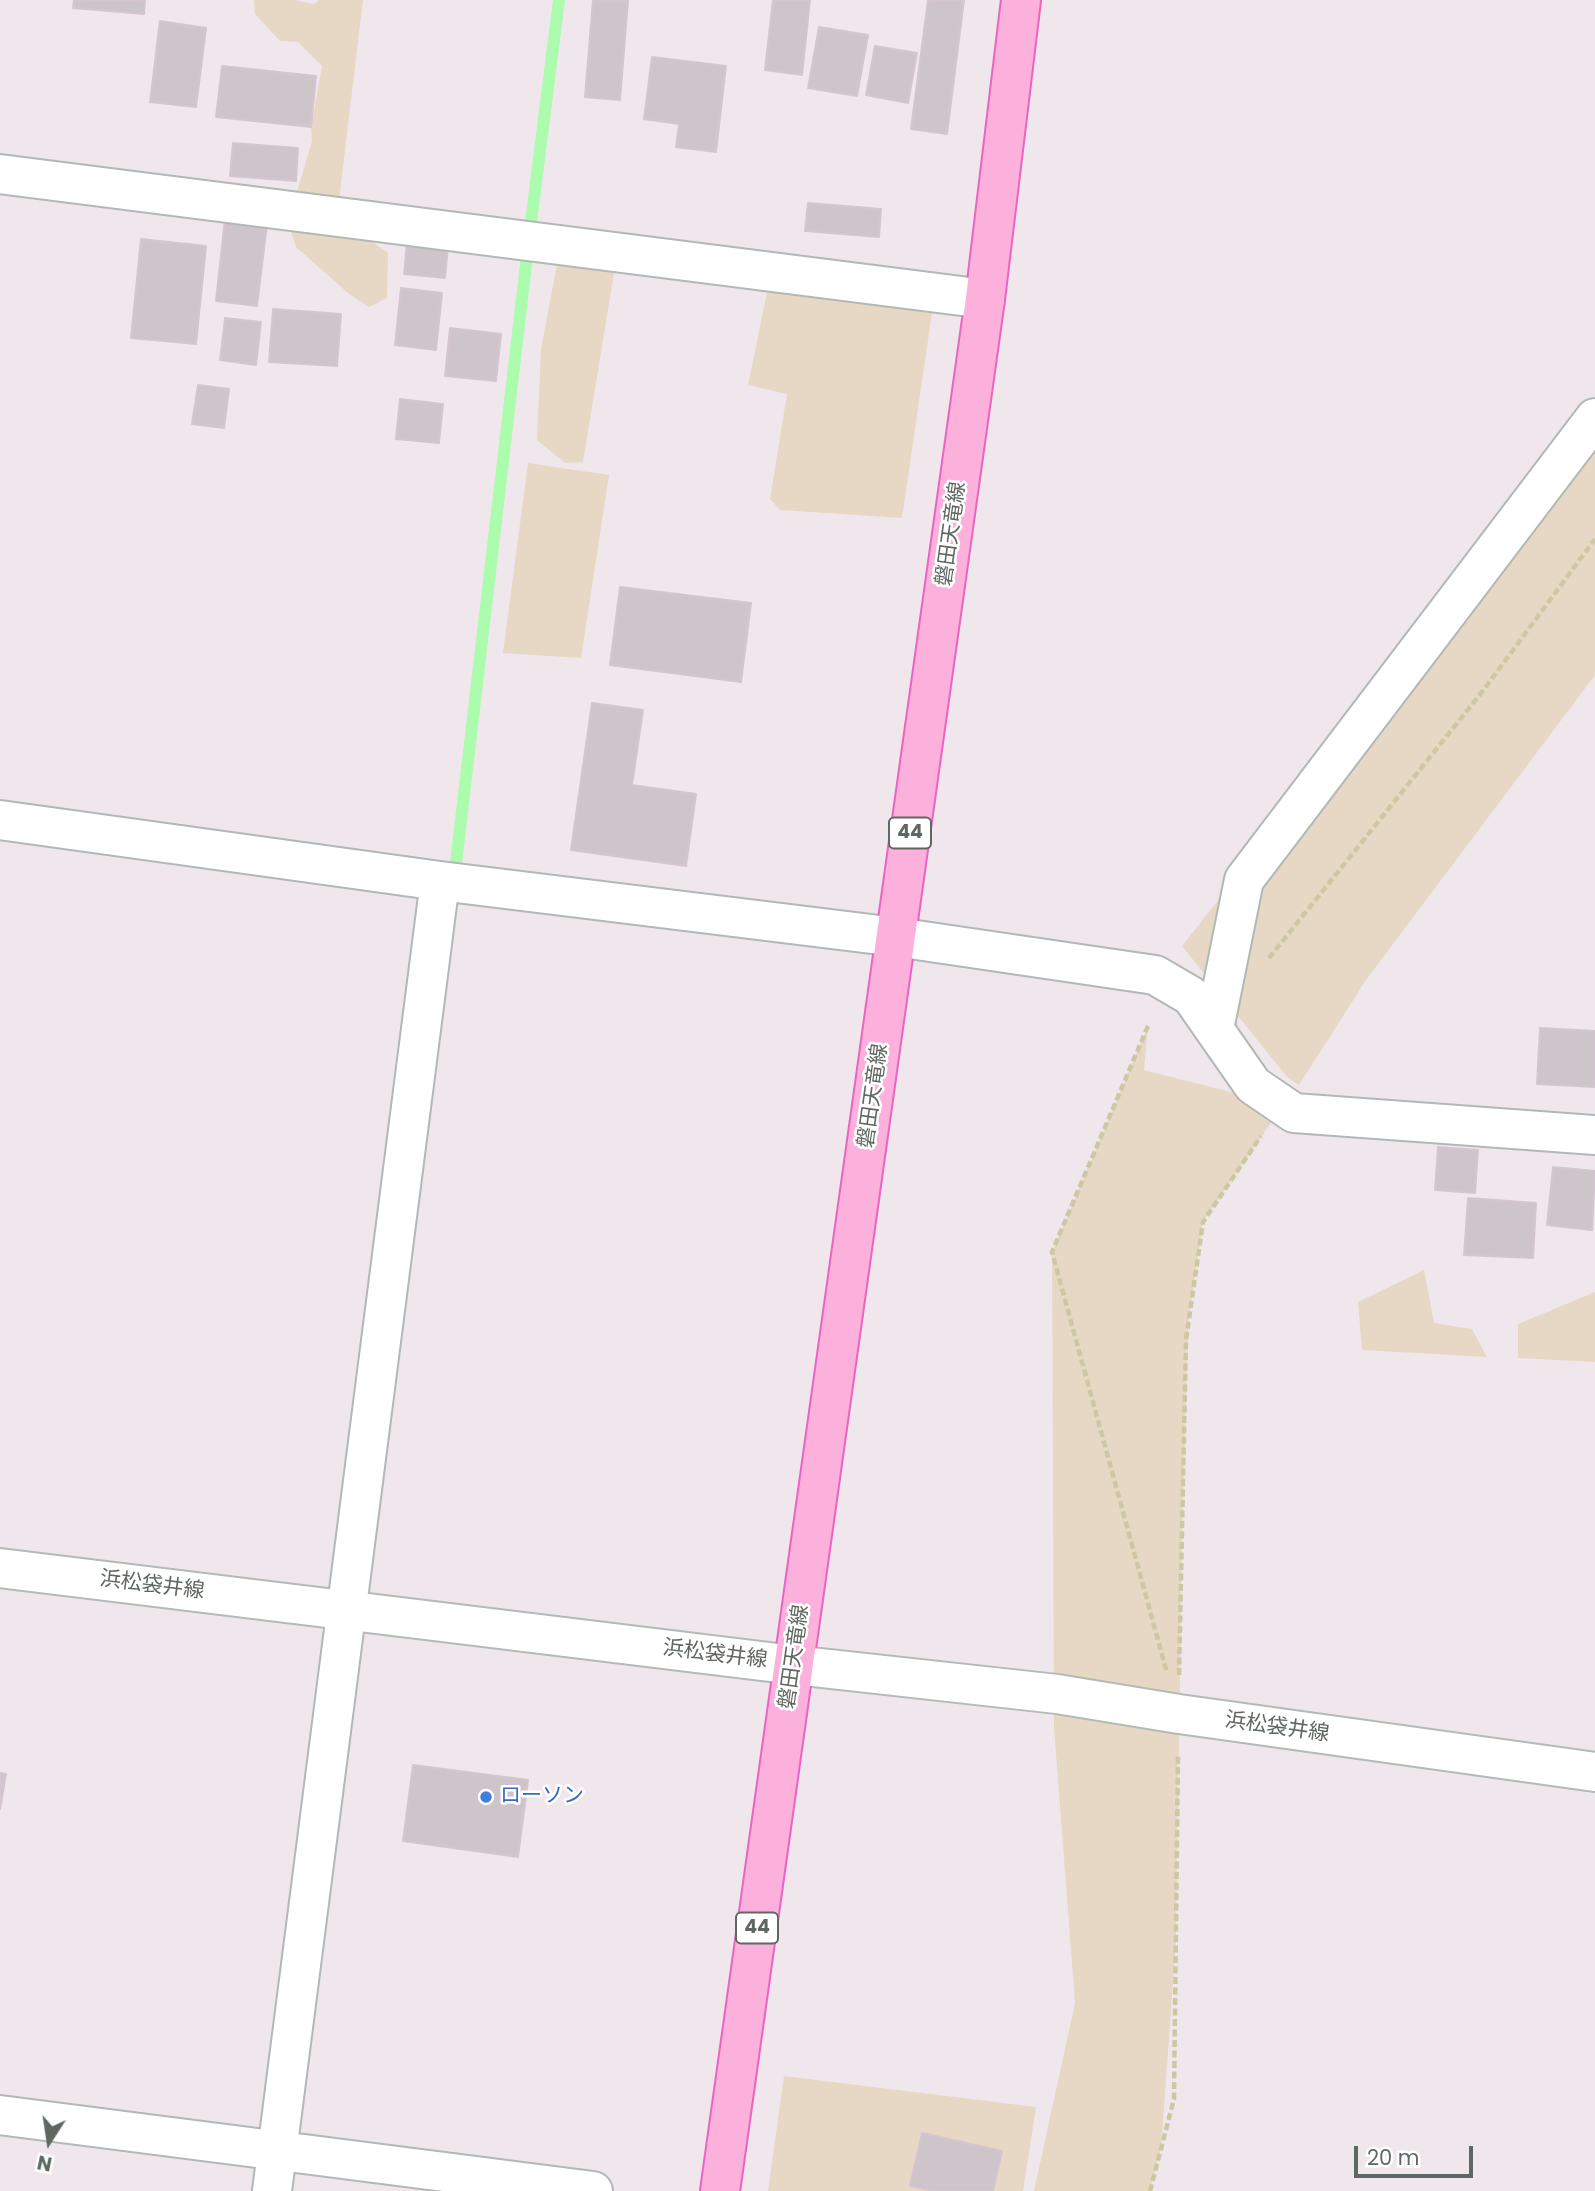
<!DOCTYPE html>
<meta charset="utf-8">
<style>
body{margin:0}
#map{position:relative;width:1595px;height:2191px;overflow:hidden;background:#f0e7ed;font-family:Poppins,sans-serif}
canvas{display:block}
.north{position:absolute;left:14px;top:2107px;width:70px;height:70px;-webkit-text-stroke:5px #fff;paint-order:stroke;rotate:192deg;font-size:19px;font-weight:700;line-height:28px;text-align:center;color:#5e6760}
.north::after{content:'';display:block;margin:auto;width:24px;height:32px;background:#5e6760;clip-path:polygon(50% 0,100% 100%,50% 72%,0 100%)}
.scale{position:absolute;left:1354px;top:2146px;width:119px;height:32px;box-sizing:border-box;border:4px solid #5e6760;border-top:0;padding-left:9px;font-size:21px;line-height:24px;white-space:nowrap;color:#5e6760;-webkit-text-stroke:5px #fff;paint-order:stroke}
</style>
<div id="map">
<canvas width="1595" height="2191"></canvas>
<div class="north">N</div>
<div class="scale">20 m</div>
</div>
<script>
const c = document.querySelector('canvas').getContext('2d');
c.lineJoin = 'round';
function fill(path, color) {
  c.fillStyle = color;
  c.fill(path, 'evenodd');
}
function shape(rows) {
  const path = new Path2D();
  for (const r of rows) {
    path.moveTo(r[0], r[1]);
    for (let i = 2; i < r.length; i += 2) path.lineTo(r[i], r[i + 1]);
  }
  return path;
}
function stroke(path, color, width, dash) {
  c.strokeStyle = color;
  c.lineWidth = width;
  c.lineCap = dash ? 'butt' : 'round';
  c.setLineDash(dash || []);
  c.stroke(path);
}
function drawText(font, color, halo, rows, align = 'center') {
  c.font = font + ' Poppins,"Noto Sans JP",sans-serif';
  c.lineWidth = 5;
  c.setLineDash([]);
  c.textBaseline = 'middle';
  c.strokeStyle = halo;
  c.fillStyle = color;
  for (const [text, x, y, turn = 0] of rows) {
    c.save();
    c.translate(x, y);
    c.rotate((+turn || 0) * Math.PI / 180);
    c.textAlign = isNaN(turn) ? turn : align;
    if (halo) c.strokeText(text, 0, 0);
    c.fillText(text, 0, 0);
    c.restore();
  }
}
fill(shape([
 [254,0,294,0,314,4,319,0,363,0,337,217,388,253,387,298,369,307,348,293,296,247,288,222,312,141,311,127,322,66,298,42,280,41,255,14],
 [558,259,615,267,583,462,565,463,537,440,541,349],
 [768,288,933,306,902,518,780,510,770,499,787,394,748,385],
 [1595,417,1595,675,1366,980,1299,1085,1287,1077,1182,946,1466,587],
 [528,463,609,475,581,658,503,653],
 [1148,1026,1144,1070,1283,1105,1203,1222,1188,1326,1182,1551,1176,1940,1161,2149,1150,2191,1034,2191,1075,2003,1054,1728,1052,1252],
 [1424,1270,1434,1323,1472,1329,1487,1357,1362,1350,1358,1302],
 [1595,1292,1595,1362,1518,1358,1518,1324],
 [784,2076,1036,2107,1023,2191,768,2191]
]), '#e6d8c5');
stroke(shape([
 [454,880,530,230,559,0]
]), '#abfcad', 12);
const building = shape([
 [74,0,145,0,144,14,73,8,74,0],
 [593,0,628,1,620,100,585,97,593,0],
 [773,0,810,0,802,75,765,70,773,0],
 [928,0,964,0,947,134,911,129,928,0],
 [160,21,206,28,196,107,150,102,160,21],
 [819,27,868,35,857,96,808,88,819,27],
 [875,46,917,53,908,103,866,95,875,46],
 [652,57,726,66,716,152,676,147,679,124,644,119,652,57],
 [222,66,316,76,311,127,216,117,222,66],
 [233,143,298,148,296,181,230,176,233,143],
 [808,203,881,209,879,237,805,231,808,203],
 [225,219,267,224,257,306,216,301,225,219],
 [141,239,206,246,196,344,131,338,141,239],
 [407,243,448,246,445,278,404,274,407,243],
 [401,288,442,293,436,350,395,345,401,288],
 [273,309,341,314,337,366,269,362,273,309],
 [225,318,261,322,256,365,220,360,225,318],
 [450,328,501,334,496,381,445,376,450,328],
 [198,385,229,389,224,428,192,424,198,385],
 [400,399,443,404,439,443,396,439,400,399],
 [620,587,751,603,741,682,610,665,620,587],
 [592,703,643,710,632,785,696,794,686,866,571,850,592,703],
 [1540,1028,1595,1031,1595,1087,1537,1084,1540,1028],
 [1438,1147,1478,1150,1475,1193,1435,1190,1438,1147],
 [1553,1167,1595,1171,1592,1230,1547,1225,1553,1167],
 [1468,1198,1536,1203,1533,1258,1464,1255,1468,1198],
 [413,1765,528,1780,518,1857,403,1841,413,1765],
 [0,1773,6,1774,0,1809,0,1773],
 [922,2133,1002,2151,993,2191,934,2191,910,2186,922,2133]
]);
fill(building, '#cec5cb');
stroke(building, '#d5c5d0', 2);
const street = shape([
 [0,174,985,299],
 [0,820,440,881,896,937,1155,975,1191,996,1253,1085,1294,1113,1595,1135],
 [1214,1029,1244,880,1595,418],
 [0,2115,593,2191],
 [272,2191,440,881]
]);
const secondary = shape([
 [0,1568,794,1665,1057,1694,1179,1714,1595,1772]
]);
const primary = shape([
 [720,2191,985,299,1021,0]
]);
stroke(street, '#b2b9b4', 42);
stroke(secondary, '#b3bbb5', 42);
stroke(primary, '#ec64c2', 42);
stroke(shape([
 [1269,958,1482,692,1595,539],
 [1148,1026,1052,1252,1167,1673],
 [1179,1675,1186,1340,1203,1222,1261,1136],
 [1150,2191,1174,2099,1178,1754]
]), '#cdc8a3', 4.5, [7, 3.5]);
stroke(street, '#fff', 38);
stroke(secondary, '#fff', 38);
stroke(primary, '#fcb0dc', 38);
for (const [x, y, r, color] of [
 [486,1797,7,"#3f7fe0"]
]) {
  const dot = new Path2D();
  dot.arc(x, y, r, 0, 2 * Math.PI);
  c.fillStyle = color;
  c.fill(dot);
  stroke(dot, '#fff', 2.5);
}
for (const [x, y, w] of [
 [910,833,42],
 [757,1928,42]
]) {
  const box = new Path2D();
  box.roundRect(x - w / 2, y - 15.5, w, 31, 5);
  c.fillStyle = '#fff';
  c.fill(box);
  stroke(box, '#5e6760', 2);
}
drawText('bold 19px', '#5e6760', null, [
 ["44",910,833],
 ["44",757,1928]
]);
drawText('21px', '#5e6760', '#fff', [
 ["磐田天竜線",952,534,-82],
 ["磐田天竜線",874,1096,-82],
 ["浜松袋井線",152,1586,7],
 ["浜松袋井線",715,1655,7],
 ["磐田天竜線",795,1657,-82],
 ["浜松袋井線",1277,1728,8]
]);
drawText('21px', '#366cbe', '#fff', [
 ["ローソン",500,1797]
], 'left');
</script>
